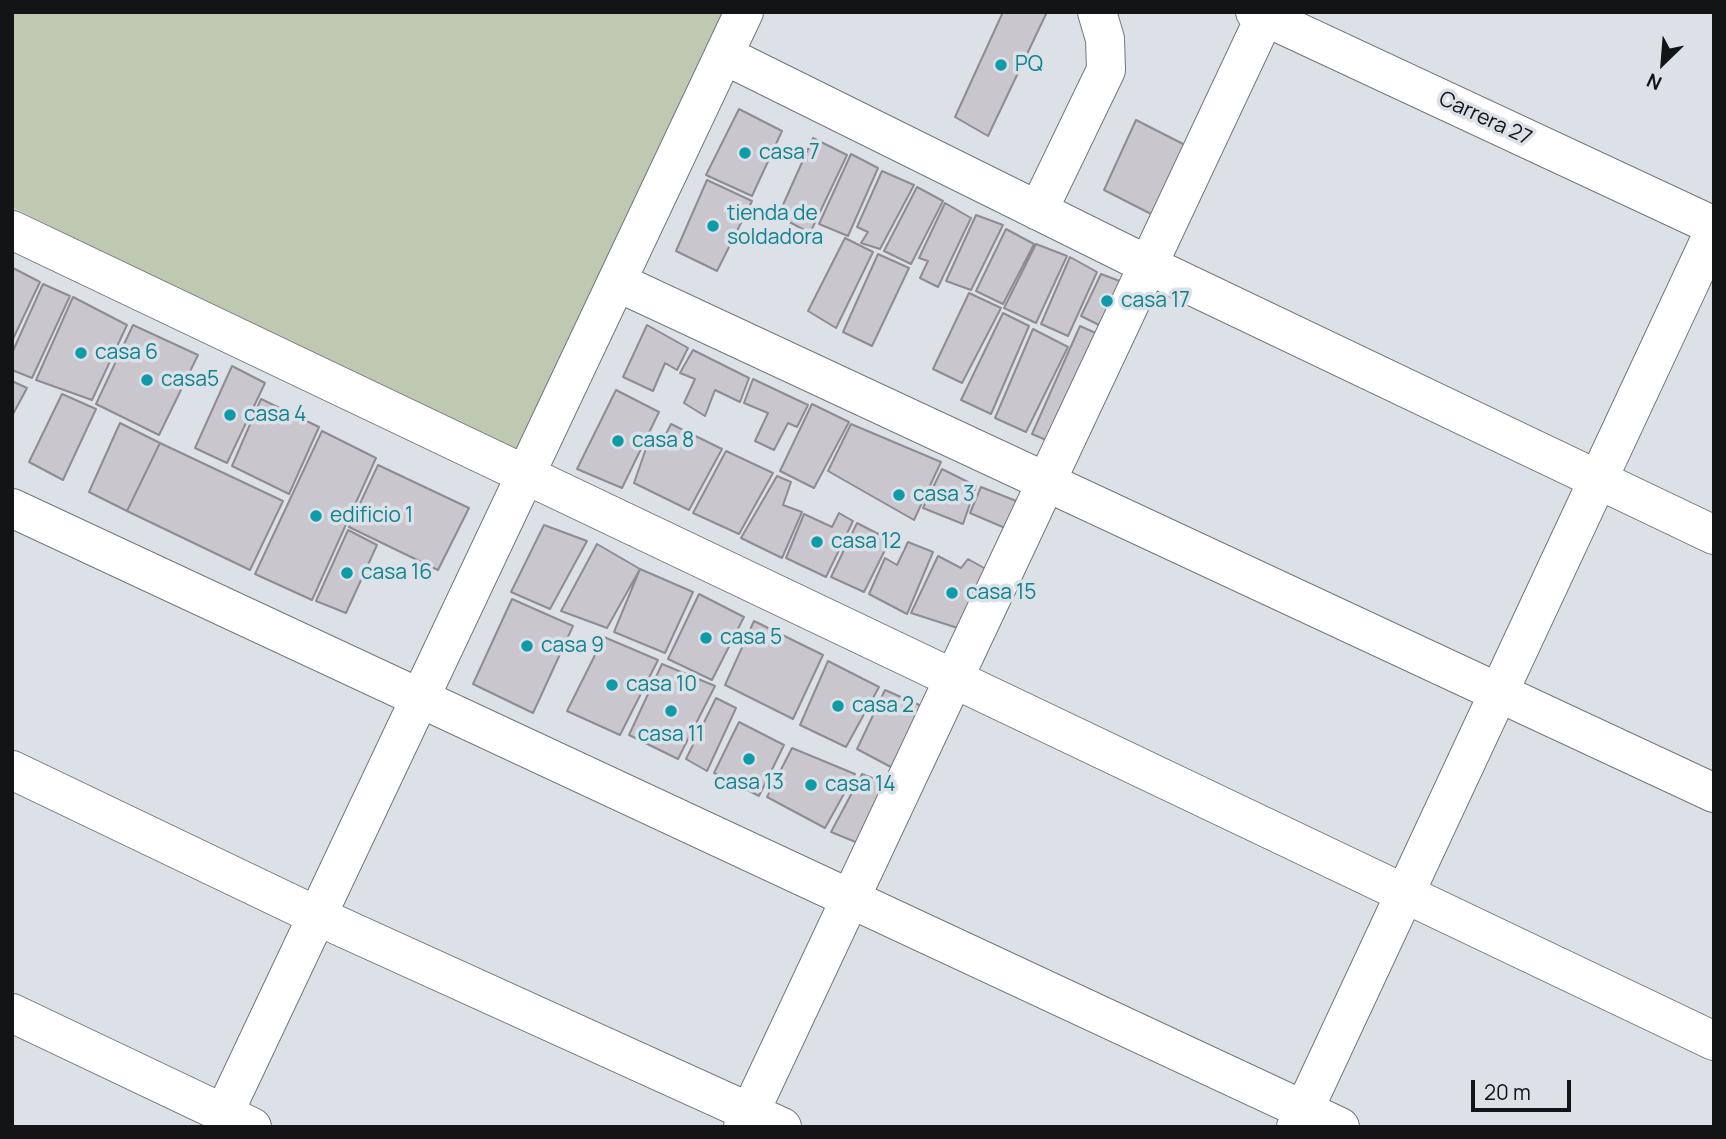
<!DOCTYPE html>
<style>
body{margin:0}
#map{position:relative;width:1726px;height:1139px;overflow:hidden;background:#dce1e8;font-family:Manrope,sans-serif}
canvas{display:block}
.frame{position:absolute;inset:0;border:14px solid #131416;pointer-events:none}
.north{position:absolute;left:1628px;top:28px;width:70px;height:70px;-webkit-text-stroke:5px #dce1e8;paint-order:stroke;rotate:205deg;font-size:19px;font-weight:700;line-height:28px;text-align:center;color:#131416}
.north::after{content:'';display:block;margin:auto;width:24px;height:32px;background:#131416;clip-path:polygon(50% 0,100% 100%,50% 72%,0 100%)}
.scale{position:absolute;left:1471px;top:1080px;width:100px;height:32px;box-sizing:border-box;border:4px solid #131416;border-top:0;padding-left:9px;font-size:21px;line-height:24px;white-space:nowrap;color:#131416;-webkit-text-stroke:5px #dce1e8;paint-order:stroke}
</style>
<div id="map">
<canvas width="1726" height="1139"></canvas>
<div class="frame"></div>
<div class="north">N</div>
<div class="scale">20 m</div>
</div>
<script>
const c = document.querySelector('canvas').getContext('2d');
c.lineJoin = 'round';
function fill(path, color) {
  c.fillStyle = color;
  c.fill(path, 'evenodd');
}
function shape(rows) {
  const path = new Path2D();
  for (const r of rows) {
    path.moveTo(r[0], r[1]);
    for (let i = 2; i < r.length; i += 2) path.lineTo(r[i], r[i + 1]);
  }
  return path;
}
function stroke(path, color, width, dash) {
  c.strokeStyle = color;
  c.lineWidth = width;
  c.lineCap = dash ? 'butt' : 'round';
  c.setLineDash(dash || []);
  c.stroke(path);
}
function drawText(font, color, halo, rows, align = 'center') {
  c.font = font + ' Manrope,sans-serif';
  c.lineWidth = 7;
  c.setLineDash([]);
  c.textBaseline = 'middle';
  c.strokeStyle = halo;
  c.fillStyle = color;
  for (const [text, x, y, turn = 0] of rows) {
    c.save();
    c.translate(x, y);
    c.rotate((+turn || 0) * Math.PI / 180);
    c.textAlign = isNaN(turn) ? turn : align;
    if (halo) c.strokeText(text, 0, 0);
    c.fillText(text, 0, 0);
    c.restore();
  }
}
fill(shape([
 [12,12,737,12,520,462,12,207]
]), '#bfc8b0');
const building = shape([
 [1003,12,1047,12,988,136,955,117,1003,12],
 [739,109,782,131,752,196,706,175,739,109],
 [1136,120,1191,148,1157,217,1104,190,1136,120],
 [813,138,847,155,810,233,778,216,813,138],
 [851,154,878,168,848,236,819,224,851,154],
 [882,171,914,185,880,249,861,243,868,232,857,227,882,171],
 [707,180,752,201,717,271,676,251,707,180],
 [917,187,943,201,911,264,884,251,917,187],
 [945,203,971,218,938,287,920,278,928,261,919,258,945,203],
 [976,215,1003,225,971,290,946,281,976,215],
 [1006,229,1034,244,1003,304,976,291,1006,229],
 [845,238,873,252,836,328,808,311,845,238],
 [1036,244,1067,256,1036,323,1004,308,1036,244],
 [878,254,909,268,872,346,843,332,878,254],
 [1070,257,1097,272,1068,336,1041,324,1070,257],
 [13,268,40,282,12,341,12,268,13,268],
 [1101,274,1133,286,1111,331,1081,316,1101,274],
 [43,284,70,296,32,378,12,370,12,353,43,284],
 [969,293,1001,308,962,383,933,369,969,293],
 [73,297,127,325,92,400,36,380,73,297],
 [1003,313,1029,326,991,414,961,400,1003,313],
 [133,325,198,355,159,435,96,404,133,325],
 [647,325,688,348,677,370,665,363,653,391,623,377,647,325],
 [1080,326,1109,339,1058,445,1032,434,1080,326],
 [1033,329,1068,347,1026,432,995,418,1033,329],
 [693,350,749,378,740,402,715,390,705,416,684,403,695,379,680,373,693,350],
 [232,366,265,383,227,463,195,448,232,366],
 [753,379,808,405,797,427,788,423,774,450,755,441,768,413,744,403,753,379],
 [12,381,27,388,12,416,12,381],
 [616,390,659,412,622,488,577,469,616,390],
 [62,394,96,409,63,480,29,462,62,394],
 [261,399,319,427,289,494,232,466,261,399],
 [812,404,849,422,814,488,780,471,812,404],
 [120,423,160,443,127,511,89,492,120,423],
 [671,424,722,449,689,510,634,483,649,440,662,442,671,424],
 [851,424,941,462,914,520,828,471,851,424],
 [322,431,376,458,312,600,255,574,322,431],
 [160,443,283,501,250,570,127,511,160,443],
 [726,451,773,473,739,534,693,513,726,451],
 [378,465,469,508,438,570,349,527,378,465],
 [942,469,976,486,963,524,923,508,942,469],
 [777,476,791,482,783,505,802,512,782,558,741,538,777,476],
 [981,487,1024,504,1012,531,970,513,981,487],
 [839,513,853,521,826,577,786,558,804,514,832,527,839,513],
 [857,523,890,540,864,592,831,577,857,523],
 [544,525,587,541,550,609,511,592,544,525],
 [348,530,377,545,346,613,316,601,348,530],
 [908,542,933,552,907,614,869,594,885,558,897,565,908,542],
 [597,544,640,569,607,628,561,611,597,544],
 [938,556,961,568,968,559,993,573,964,630,911,613,938,556],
 [640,569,693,592,665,653,614,632,640,569],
 [699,594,744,617,712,680,668,659,699,594],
 [512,599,573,626,533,713,473,684,512,599],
 [754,621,823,655,793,719,725,685,754,621],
 [604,637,658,660,620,735,567,711,604,637],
 [828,661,879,687,846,747,800,725,828,661],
 [662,664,715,686,678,759,629,735,662,664],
 [885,690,933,711,904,774,857,749,885,690],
 [716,698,736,708,707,771,686,759,716,698],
 [739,722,784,745,759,796,714,773,739,722],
 [792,748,855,774,825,828,767,797,792,748],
 [862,774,898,788,868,847,831,832,862,774]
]);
fill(building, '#cac6cd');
stroke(building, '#8f8b92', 2);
const street = shape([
 [1255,12,1714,226],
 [724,55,1148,265,1714,535],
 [1038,211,1106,70,1105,39,1097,12],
 [12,230,1714,1041],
 [617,282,1714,793],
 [12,508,1340,1127],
 [12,770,317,916,782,1127],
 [12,1013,252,1127],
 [224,1113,744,12],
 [743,1127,1267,12],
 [1296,1127,1714,231]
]);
stroke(street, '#73777d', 40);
stroke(street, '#fff', 38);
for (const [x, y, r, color] of [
 [1001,65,7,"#0f9aa8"],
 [745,153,7,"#0f9aa8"],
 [713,226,7,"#0f9aa8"],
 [1107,301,7,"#0f9aa8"],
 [81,353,7,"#0f9aa8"],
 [147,380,7,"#0f9aa8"],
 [230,415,7,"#0f9aa8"],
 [618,441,7,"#0f9aa8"],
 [899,495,7,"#0f9aa8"],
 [316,516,7,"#0f9aa8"],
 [817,542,7,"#0f9aa8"],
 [347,573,7,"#0f9aa8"],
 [952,593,7,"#0f9aa8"],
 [706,638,7,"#0f9aa8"],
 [527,646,7,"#0f9aa8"],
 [612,685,7,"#0f9aa8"],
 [838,706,7,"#0f9aa8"],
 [671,711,7,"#0f9aa8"],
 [749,759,7,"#0f9aa8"],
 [811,785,7,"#0f9aa8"]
]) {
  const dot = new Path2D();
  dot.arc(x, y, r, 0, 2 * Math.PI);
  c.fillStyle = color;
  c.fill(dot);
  stroke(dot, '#dce1e8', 2.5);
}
drawText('21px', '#0d838f', '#dce1e8', [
 ["PQ",1015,65],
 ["casa 7",759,153],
 ["tienda de",727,214],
 ["soldadora",727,238],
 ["casa 17",1121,301],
 ["casa 6",95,353],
 ["casa5",161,380],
 ["casa 4",244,415],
 ["casa 8",632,441],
 ["casa 3",913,495],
 ["edificio 1",330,516],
 ["casa 12",831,542],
 ["casa 16",361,573],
 ["casa 15",966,593],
 ["casa 5",720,638],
 ["casa 9",541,646],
 ["casa 10",626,685],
 ["casa 2",852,706],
 ["casa 11",671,735,"center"],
 ["casa 13",749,783,"center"],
 ["casa 14",825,785]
], 'left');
drawText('21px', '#131416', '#dce1e8', [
 ["Carrera 27",1485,119,25]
]);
</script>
